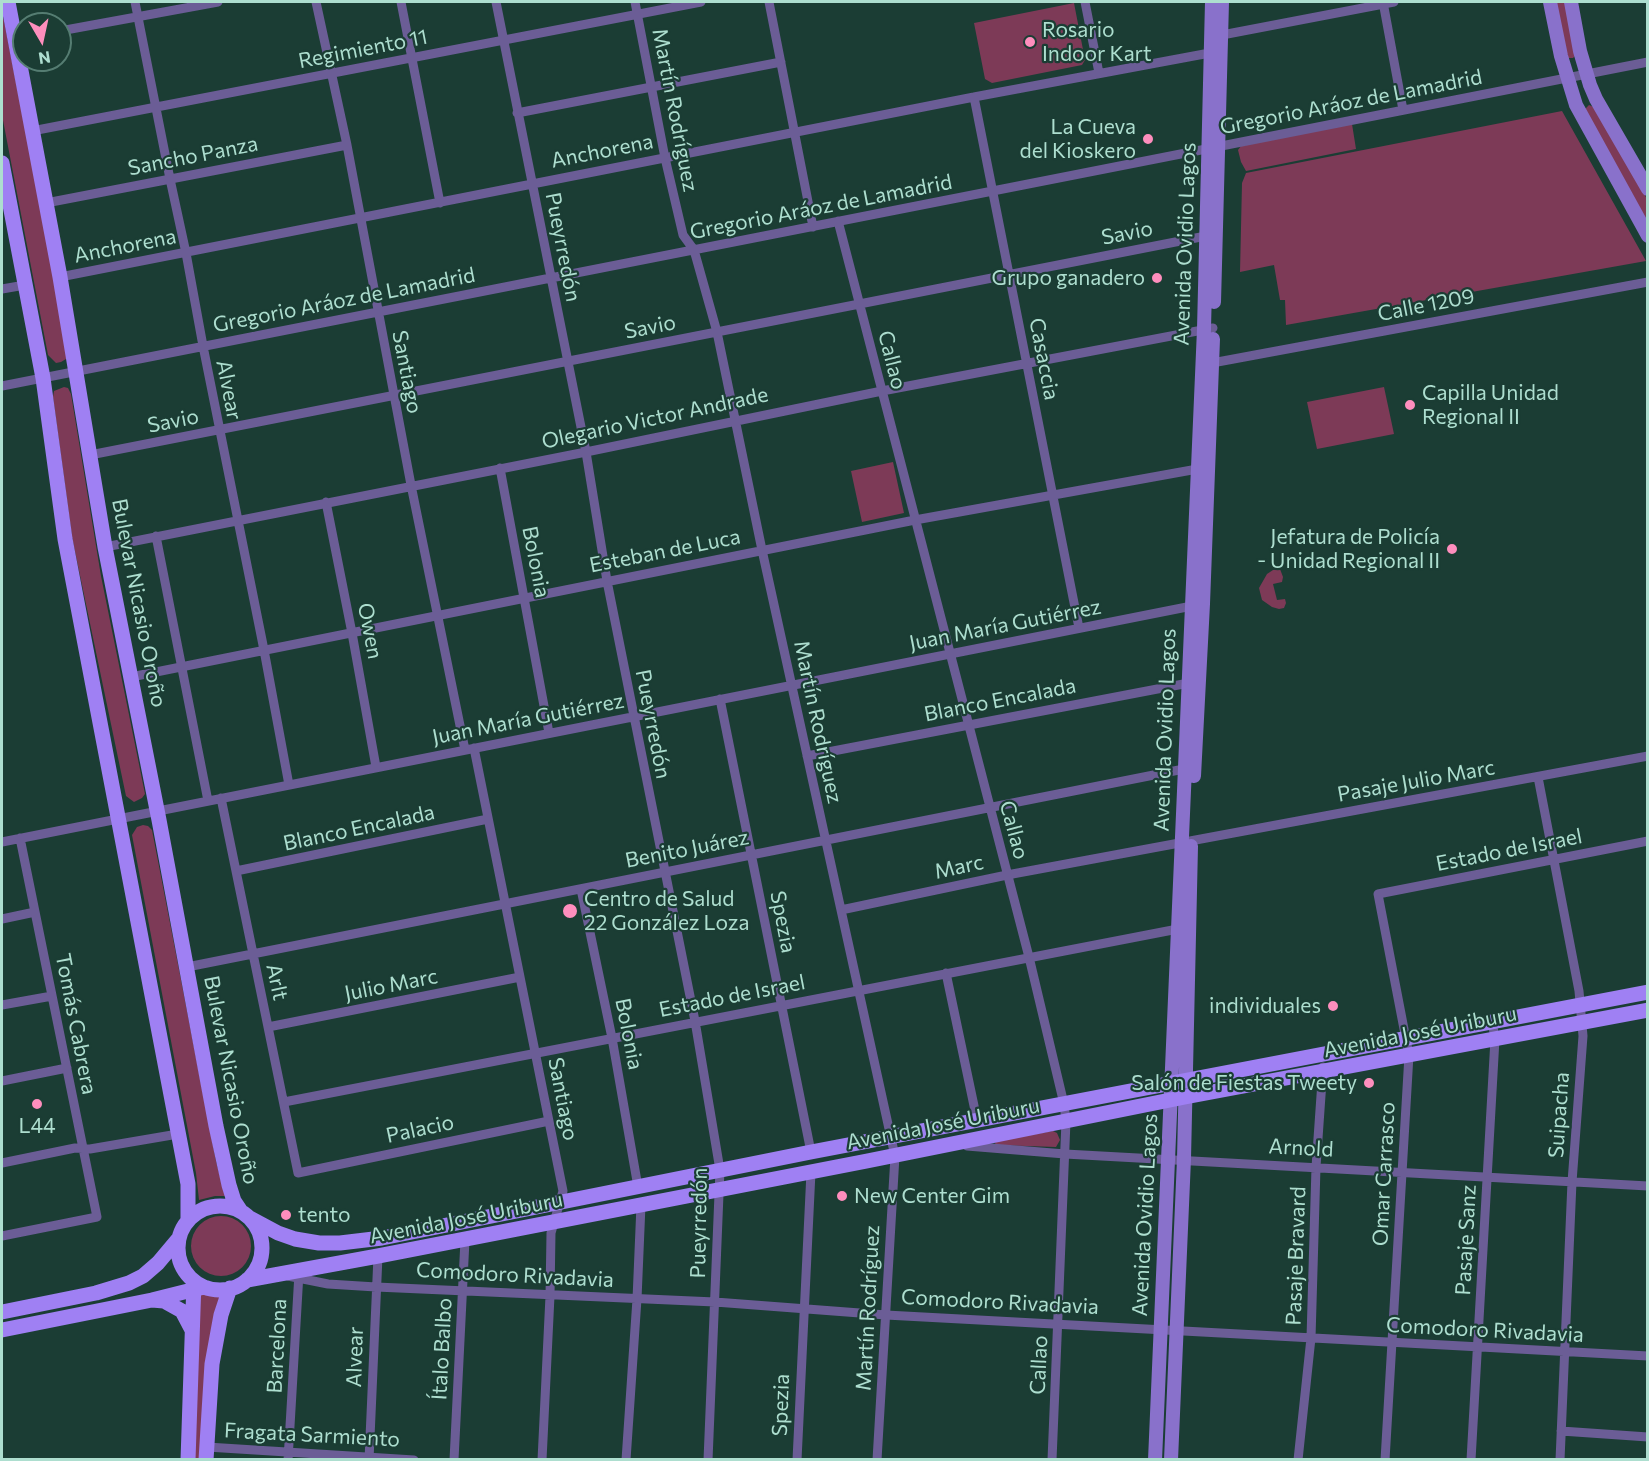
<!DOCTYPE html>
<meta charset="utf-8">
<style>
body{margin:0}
#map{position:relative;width:1649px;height:1461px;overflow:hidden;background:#1b3d34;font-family:Commissioner,sans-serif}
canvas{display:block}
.frame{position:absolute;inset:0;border:3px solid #addecf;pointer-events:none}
.north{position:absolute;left:12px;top:12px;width:60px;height:60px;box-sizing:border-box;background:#1b3d34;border:2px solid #557d72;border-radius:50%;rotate:171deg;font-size:16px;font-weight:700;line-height:24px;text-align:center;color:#addecf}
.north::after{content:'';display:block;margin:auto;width:21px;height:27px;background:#fe8ebd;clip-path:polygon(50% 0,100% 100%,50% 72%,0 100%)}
</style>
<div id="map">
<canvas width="1649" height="1461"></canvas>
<div class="frame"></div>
<div class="north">N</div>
</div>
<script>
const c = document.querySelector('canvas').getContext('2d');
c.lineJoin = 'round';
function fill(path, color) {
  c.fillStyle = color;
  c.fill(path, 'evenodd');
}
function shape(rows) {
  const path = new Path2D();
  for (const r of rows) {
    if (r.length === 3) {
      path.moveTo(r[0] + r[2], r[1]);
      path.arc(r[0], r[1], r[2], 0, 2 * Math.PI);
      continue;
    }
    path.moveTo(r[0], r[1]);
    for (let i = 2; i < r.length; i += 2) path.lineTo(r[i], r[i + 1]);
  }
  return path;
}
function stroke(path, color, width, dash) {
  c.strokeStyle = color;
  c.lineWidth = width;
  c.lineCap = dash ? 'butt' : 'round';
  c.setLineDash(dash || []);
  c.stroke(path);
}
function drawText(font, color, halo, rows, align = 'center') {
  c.font = font + ' Commissioner,sans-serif';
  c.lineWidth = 4.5;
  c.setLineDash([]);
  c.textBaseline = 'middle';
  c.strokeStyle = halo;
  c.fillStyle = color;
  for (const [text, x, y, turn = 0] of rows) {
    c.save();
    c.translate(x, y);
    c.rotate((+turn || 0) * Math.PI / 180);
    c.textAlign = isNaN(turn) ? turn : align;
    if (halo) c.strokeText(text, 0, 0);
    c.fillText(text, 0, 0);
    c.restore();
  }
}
fill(shape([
 [1554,2,1567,2,1575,56,1573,58,1567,58],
 [1074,3,1085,60,1082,65,992,83,985,79,974,23],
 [2,11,69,352,66,359,61,362,56,363,48,355,2,115],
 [1589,105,1596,108,1647,199,1647,226,1584,110],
 [1562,111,1646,261,1286,325,1285,300,1280,300,1274,265,1240,272,1242,183,1246,173],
 [1352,124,1356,149,1246,171,1241,162,1238,150,1241,146],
 [64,387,68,388,71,394,101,576,145,794,142,798,134,802,126,796,72,537,53,397,54,391],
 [1384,387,1394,434,1317,449,1307,402],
 [893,462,904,513,862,522,851,471],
 [1280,569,1283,577,1282,582,1273,584,1277,600,1285,599,1286,603,1284,608,1279,609,1272,607,1262,600,1259,588,1267,574,1273,570],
 [143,825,148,826,152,830,216,1161,225,1196,215,1196,199,1200,196,1173,132,835,137,827],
 [1053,1131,1057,1133,1060,1140,1056,1147,996,1145,995,1143,996,1141],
 [221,1246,30],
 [204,1287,222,1290,221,1315,206,1459,188,1460,194,1289]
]), '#7d3a57');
stroke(shape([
 [135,2,170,179,186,253,203,346,264,650,289,785],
 [316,2,347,145,411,485,465,750],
 [401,2,440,203],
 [496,2,586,452,607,581,695,1021,720,1170,708,1460],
 [635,2,665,158,683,235,694,250,717,332,762,550,895,1156,877,1460],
 [769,2,813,227],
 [1085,2,1099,73],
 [1383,2,1403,110],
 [60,31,218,2],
 [1222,35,1394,2],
 [974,97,1079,628],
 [517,113,781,62],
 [32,131,701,2],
 [46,203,347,145],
 [838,221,1029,957,1064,1104,1066,1121,1052,1460],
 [60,277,974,97,1215,52],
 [2,289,25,285],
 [1212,363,1648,282],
 [2,386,1648,62],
 [90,455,1211,235],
 [500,468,549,733],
 [326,502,352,633,376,767],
 [156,536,208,801],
 [105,547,586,452,882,391,1213,328],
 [131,677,915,520,1203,468],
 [720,699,811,1152],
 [474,748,563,1191,551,1233,550,1296,542,1460],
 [807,756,1194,682],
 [1538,777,1579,991,1583,1036,1572,1182,1560,1460],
 [221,798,298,1173,549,1121],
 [2,842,1197,605],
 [236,871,488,819],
 [581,889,612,1038,638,1187],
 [841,910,1007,875,1648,756],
 [2,919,35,912],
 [187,967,1189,768],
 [946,973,977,1120],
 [2,1005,52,996],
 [268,1027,520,977],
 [2,1081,67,1068],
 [284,1102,1183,928],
 [967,1146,1065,1154,1648,1186],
 [2,1163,75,1148,90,1149,178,1134],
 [2,1236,97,1217,20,838],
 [288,1276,328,1284,376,1287,715,1302,886,1315,1648,1356],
 [1561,1431,1648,1437],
 [207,1447,414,1460],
 [288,1460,299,1273],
 [369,1460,378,1256],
 [454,1460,465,1240],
 [626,1460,637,1299,641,1205],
 [797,1460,811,1172],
 [1298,1460,1311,1338,1316,1167,1323,1067],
 [1385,1460,1409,1055,1378,894,1648,841],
 [1471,1460,1495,1039,1492,1021]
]), '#6b5d96', 9);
stroke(shape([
 [1550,2,1561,56,1576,105,1648,236],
 [1571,2,1580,51,1590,85,1596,99,1648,189],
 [1214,302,1222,2],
 [1194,776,1203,604,1213,339],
 [1155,1460,1204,329,1212,2],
 [1171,1460,1184,1159,1191,846]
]), '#8971cb', 14);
stroke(shape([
 [8,2,60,277,105,547,159,820,216,1126,229,1185,234,1201,240,1210],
 [2,163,43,378,65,539,188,1184,188,1220],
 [220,1248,42],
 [250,1218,278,1233,295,1239,319,1243,340,1243,382,1238,811,1152,1648,992],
 [247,1280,378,1256,867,1161,1185,1097,1648,1010],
 [152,1300,164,1301,182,1311,192,1330],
 [2,1312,96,1293,129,1283,143,1276,158,1263,179,1238],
 [2,1330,152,1300,204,1287],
 [188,1460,194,1281],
 [206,1460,212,1364,221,1315,230,1288]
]), '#9f80f3', 15);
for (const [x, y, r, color] of [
 [1030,42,6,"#fe8ebd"],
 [1148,139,6,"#fe8ebd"],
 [1157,278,6,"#fe8ebd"],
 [1410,405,6,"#fe8ebd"],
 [1452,549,6,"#fe8ebd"],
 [570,911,8,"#fe8ebd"],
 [1333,1006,6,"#fe8ebd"],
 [1369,1083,6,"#fe8ebd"],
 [37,1104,6,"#fe8ebd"],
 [842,1196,6,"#fe8ebd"],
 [286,1215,6,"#fe8ebd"]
]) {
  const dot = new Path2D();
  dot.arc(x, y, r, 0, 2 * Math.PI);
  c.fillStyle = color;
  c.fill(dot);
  stroke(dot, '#1b3d34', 2);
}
drawText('21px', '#addecf', '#1b3d34', [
 ["Rosario",1042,30],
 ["Indoor Kart",1042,54],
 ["La Cueva",1136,127,"right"],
 ["del Kioskero",1136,151,"right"],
 ["Grupo ganadero",1145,278,"right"],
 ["Capilla Unidad",1422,393],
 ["Regional II",1422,417],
 ["Jefatura de Policía",1440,537,"right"],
 ["- Unidad Regional II",1440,561,"right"],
 ["Centro de Salud",584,899],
 ["22 González Loza",584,923],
 ["individuales",1321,1006,"right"],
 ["Salón de Fiestas Tweety",1357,1083,"right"],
 ["L44",37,1126,"center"],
 ["New Center Gim",854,1196],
 ["tento",298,1215]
], 'left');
drawText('21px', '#addecf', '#1b3d34', [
 ["Regimiento 11",363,49,-11],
 ["Gregorio Aráoz de Lamadrid",1351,102,-11],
 ["Martín Rodríguez",675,110,79],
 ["Anchorena",602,151,-11],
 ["Sancho Panza",193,156,-11],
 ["Gregorio Aráoz de Lamadrid",821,207,-11],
 ["Savio",1127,233,-11],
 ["Avenida Ovidio Lagos",1185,244,-88],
 ["Anchorena",125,246,-11],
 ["Pueyrredón",563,247,79],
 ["Gregorio Aráoz de Lamadrid",344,300,-11],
 ["Calle 1209",1426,305,-11],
 ["Savio",650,327,-11],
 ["Casaccia",1044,359,79],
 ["Callao",892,360,76],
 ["Santiago",407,372,79],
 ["Alvear",229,390,79],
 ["Olegario Victor Andrade",655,418,-12],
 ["Savio",173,421,-11],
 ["Esteban de Luca",665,551,-11],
 ["Bolonia",536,562,79],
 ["Bulevar Nicasio Oroño",139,603,79],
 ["Juan María Gutiérrez",1005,625,-11],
 ["Owen",370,631,79],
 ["Blanco Encalada",1000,700,-11],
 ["Juan María Gutiérrez",528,719,-11],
 ["Martín Rodríguez",818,722,78],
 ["Pueyrredón",653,724,79],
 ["Avenida Ovidio Lagos",1165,730,-88],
 ["Pasaje Julio Marc",1416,781,-10],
 ["Blanco Encalada",359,828,-12],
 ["Callao",1014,830,75],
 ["Benito Juárez",687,849,-11],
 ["Estado de Israel",1509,850,-11],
 ["Marc",959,867,-12],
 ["Spezia",783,922,79],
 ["Arlt",277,982,78],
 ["Julio Marc",391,985,-11],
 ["Estado de Israel",732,996,-11],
 ["Tomás Cabrera",76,1024,79],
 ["Avenida José Uriburu",1420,1032,-11],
 ["Bolonia",629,1034,79],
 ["Bulevar Nicasio Oroño",231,1080,79],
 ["Santiago",563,1099,79],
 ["Suipacha",1559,1115,-86],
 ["Avenida José Uriburu",943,1124,-11],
 ["Palacio",420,1129,-12],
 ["Arnold",1301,1148,3],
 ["Omar Carrasco",1384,1174,-87],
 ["Avenida Ovidio Lagos",1145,1215,-87],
 ["Avenida José Uriburu",466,1218,-11],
 ["Pueyrredón",699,1223,-89],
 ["Pasaje Sanz",1466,1240,-87],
 ["Pasaje Bravard",1296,1256,-88],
 ["Comodoro Rivadavia",515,1275,3],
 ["Comodoro Rivadavia",1000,1302,3],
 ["Martín Rodríguez",868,1308,-87],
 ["Comodoro Rivadavia",1485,1330,3],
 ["Barcelona",277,1346,-87],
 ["Ítalo Balbo",442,1349,-87],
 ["Alvear",355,1357,-88],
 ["Callao",1039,1365,-87],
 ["Spezia",781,1405,-88],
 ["Fragata Sarmiento",312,1435,3]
]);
</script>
